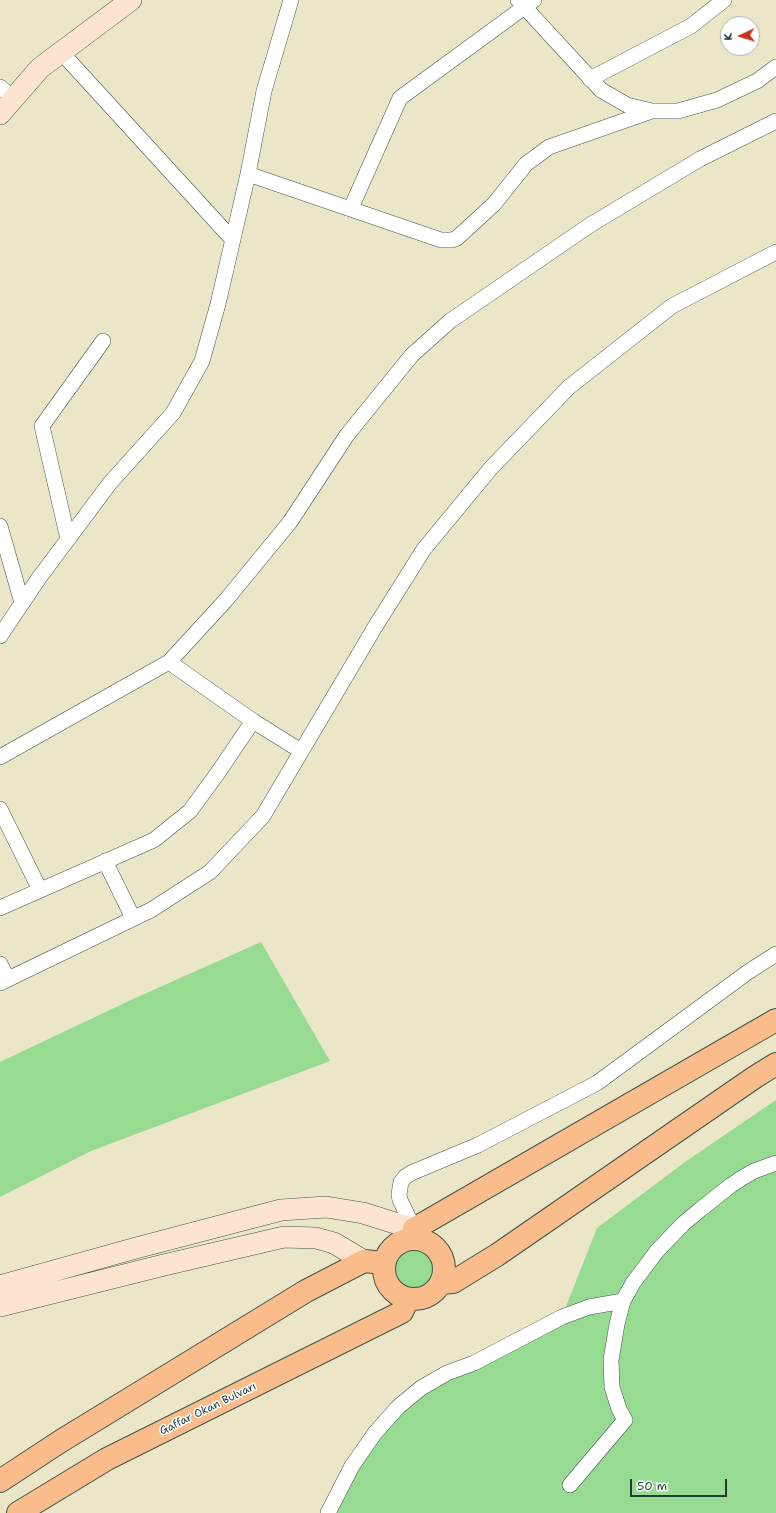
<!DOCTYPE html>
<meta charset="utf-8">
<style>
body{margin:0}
#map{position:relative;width:776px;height:1513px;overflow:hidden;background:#ece6c9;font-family:"Shantell Sans",sans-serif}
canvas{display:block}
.north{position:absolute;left:720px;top:16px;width:40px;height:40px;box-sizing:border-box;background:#fff;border:1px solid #a5b1ae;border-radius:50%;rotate:266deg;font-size:11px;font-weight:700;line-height:16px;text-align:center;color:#1f3d34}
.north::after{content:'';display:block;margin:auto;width:14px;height:18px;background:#c8321e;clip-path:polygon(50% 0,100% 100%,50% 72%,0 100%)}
.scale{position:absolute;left:630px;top:1479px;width:97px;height:18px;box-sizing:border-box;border:2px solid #1f3d34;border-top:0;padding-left:5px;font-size:12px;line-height:14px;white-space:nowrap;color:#1f3d34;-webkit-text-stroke:3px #fff;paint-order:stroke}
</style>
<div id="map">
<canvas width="776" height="1513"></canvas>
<div class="north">K</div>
<div class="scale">50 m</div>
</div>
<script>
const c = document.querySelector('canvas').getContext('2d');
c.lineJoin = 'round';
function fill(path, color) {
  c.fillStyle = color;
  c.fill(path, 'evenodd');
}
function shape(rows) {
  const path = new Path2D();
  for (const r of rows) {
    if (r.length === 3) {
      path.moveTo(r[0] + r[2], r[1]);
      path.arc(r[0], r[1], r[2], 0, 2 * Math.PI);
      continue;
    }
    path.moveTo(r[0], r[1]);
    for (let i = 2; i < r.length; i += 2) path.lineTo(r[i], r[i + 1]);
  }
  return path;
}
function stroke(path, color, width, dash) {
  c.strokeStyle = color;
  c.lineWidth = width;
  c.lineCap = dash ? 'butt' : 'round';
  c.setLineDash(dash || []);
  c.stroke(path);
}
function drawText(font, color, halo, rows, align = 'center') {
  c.font = font + ' "Shantell Sans",sans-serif';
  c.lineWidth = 3;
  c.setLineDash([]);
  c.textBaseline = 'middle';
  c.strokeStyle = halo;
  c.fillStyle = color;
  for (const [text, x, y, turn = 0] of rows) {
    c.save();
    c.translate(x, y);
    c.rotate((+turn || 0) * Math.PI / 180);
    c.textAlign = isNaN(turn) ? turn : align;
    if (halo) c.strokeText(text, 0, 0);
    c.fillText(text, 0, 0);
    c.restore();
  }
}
fill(shape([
 [261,942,330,1061,91,1151,0,1197,0,1062,133,999],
 [776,1100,776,1513,321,1513,376,1422,565,1309,597,1228,685,1162],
 [414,1269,19]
]), '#97da91');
const street = shape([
 [518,0,601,90,627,105,652,111,678,111,717,100,757,81,776,67],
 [61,52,233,240],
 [590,79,691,26,724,0],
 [0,87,13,98],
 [248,174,441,240,452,240,457,238,494,204,526,164,549,147,652,111],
 [351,208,400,98,534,0],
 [0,526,22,603],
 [68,539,42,426,103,341],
 [0,636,39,578,110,483,173,413,202,361,218,304,248,174,264,91,291,0],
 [169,662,253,721,301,751],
 [0,757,169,662,226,600,290,522,347,435,412,355,450,321,590,225,700,159,776,121],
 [0,809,40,890],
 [105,861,133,918],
 [0,908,154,840,190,811,217,774,253,721],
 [0,964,8,979],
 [0,983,151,910,210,872,263,816,375,627,424,549,491,468,569,387,672,306,776,252],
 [414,1229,400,1200,399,1194,401,1182,405,1177,411,1173,478,1145,597,1083,748,972,776,954],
 [570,1485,625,1420,619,1409,612,1387,611,1360,617,1324,623,1301,633,1283,657,1251,683,1224,701,1209,730,1186,742,1178,754,1171,776,1163],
 [328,1513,352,1466,375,1433,398,1407,421,1388,447,1373,474,1363,562,1317,589,1307,623,1301]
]);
const secondary = shape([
 [0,114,40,68,131,0],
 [0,1286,136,1248,281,1210,326,1207,363,1213,414,1229],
 [0,1306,164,1265,284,1237,316,1238,334,1243,364,1261]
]);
const highway = shape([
 [414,1269,30],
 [416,1239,414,1229,776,1020],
 [441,1283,453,1282,497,1255,755,1077,776,1064],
 [0,1481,61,1441,306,1291,364,1261,384,1263],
 [18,1513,107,1459,402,1312,408,1299]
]);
stroke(street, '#3e564a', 16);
stroke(secondary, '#3e564a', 22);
stroke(highway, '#3e564a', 24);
stroke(street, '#fff', 15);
stroke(secondary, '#fde4d1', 21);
stroke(highway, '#fabc8b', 22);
drawText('11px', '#1f3d34', '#fff', [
 ["Gaffar Okan Bulvarı",208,1409,-26]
]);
</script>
